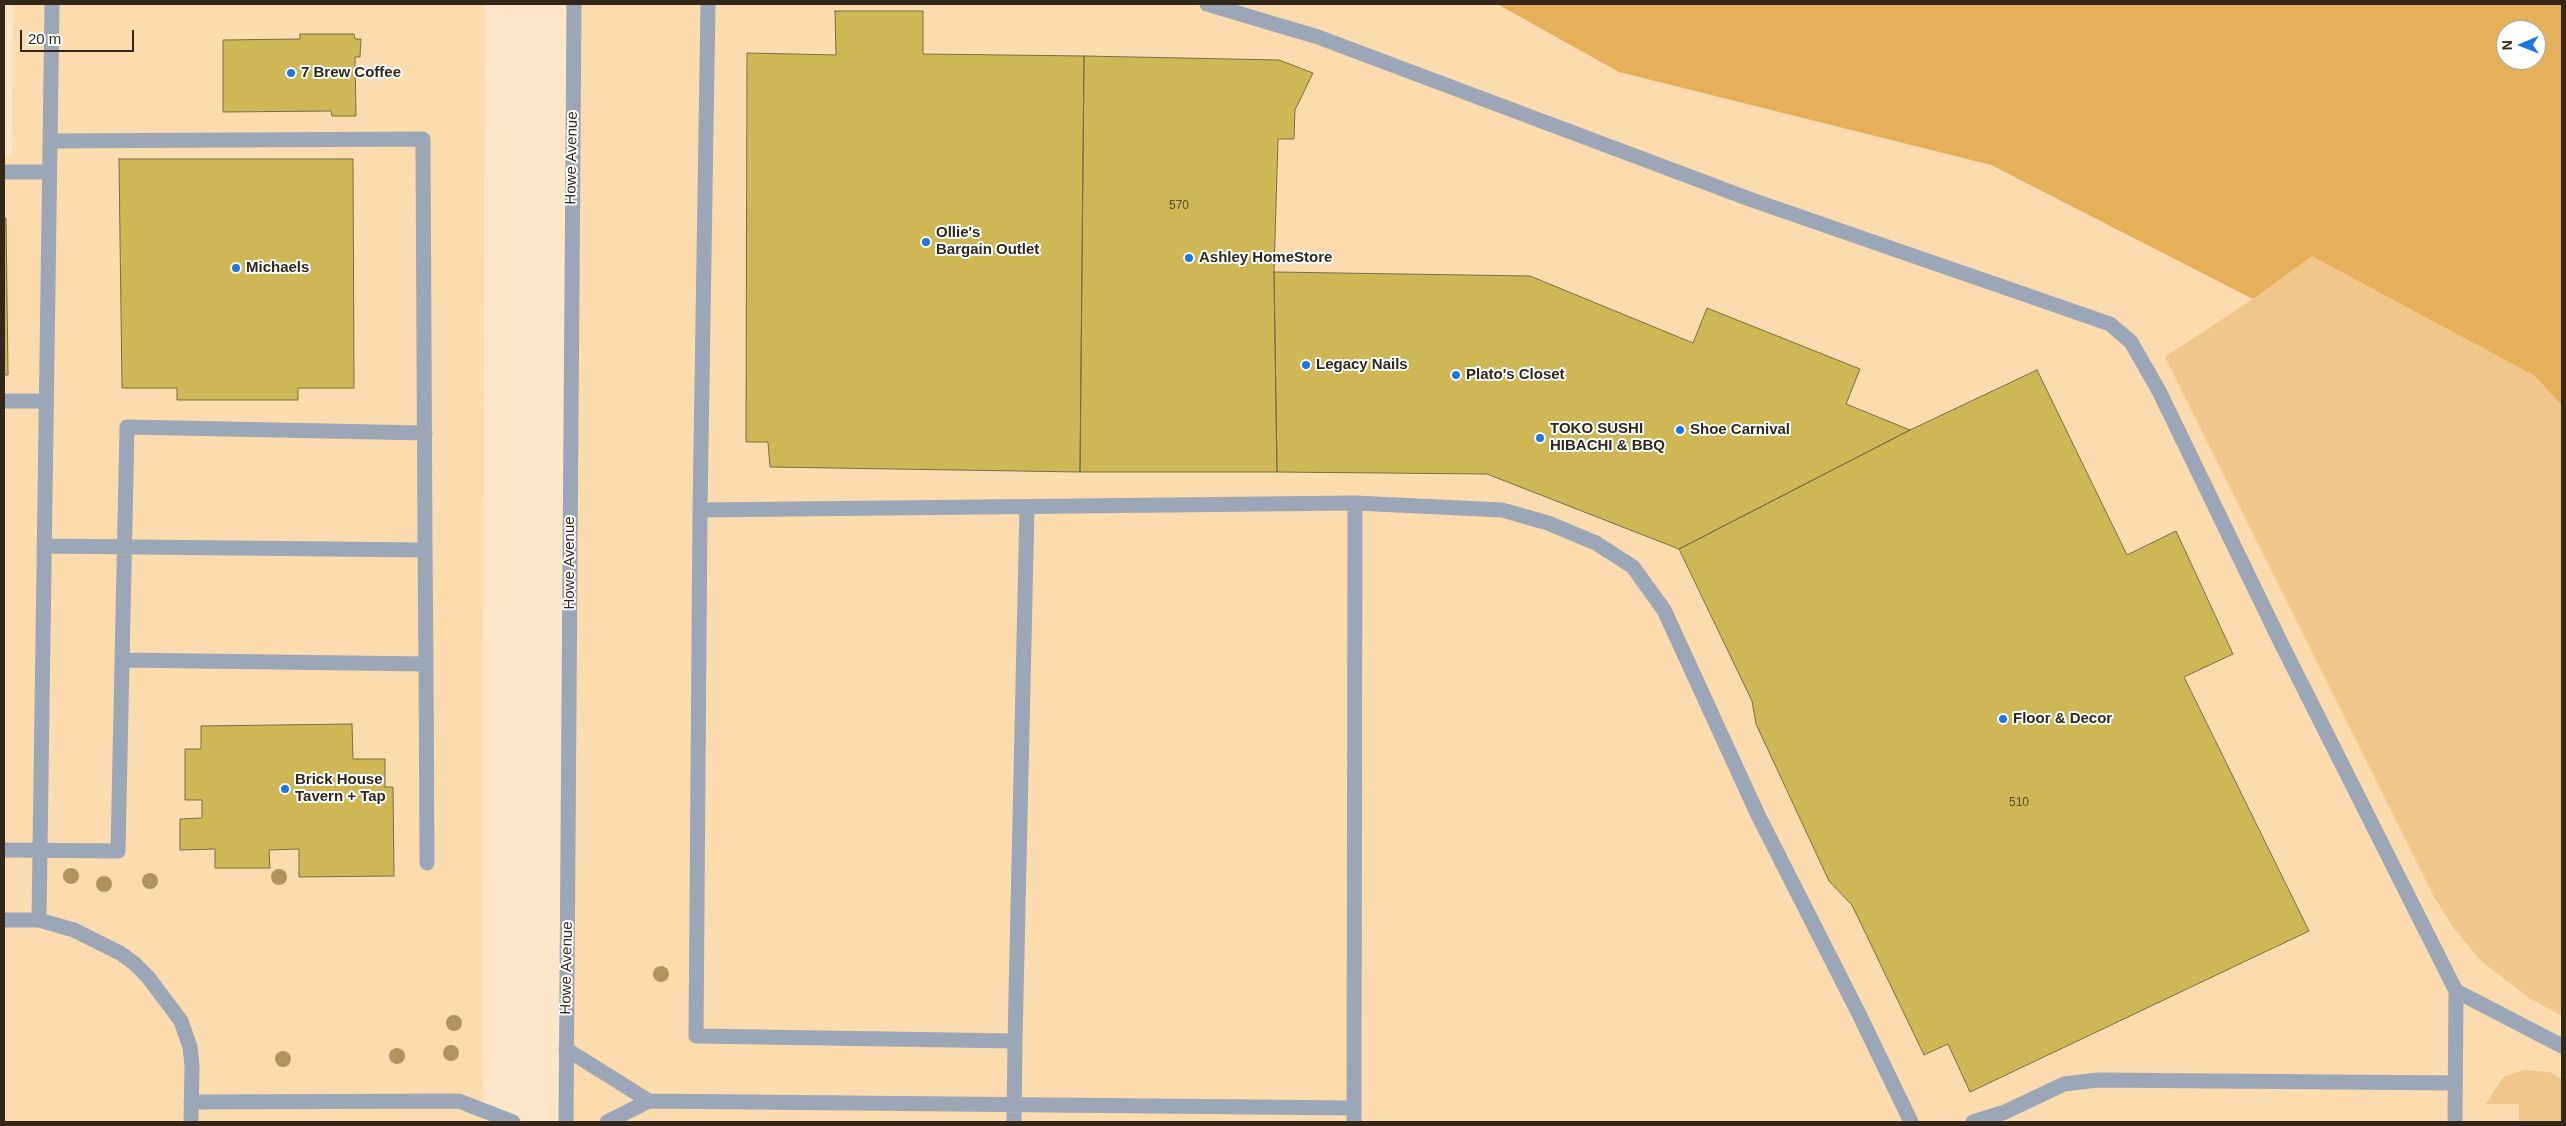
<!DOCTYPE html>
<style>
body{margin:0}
#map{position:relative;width:2566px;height:1126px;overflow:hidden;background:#fde7c8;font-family:Helvetica,sans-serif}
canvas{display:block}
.frame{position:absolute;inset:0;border:5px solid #322718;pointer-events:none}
.north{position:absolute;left:2496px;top:20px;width:50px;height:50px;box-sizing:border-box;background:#fff;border:1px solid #ada9a3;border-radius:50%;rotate:269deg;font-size:14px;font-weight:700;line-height:20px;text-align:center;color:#322718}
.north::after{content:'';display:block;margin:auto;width:18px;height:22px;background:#1c76df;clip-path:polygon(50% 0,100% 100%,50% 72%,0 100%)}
.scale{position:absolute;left:20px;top:30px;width:114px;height:22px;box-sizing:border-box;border:2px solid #322718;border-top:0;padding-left:6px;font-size:15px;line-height:18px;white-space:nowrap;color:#322718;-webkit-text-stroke:4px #fff;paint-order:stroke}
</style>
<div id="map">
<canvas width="2566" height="1126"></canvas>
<div class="frame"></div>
<div class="north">N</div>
<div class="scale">20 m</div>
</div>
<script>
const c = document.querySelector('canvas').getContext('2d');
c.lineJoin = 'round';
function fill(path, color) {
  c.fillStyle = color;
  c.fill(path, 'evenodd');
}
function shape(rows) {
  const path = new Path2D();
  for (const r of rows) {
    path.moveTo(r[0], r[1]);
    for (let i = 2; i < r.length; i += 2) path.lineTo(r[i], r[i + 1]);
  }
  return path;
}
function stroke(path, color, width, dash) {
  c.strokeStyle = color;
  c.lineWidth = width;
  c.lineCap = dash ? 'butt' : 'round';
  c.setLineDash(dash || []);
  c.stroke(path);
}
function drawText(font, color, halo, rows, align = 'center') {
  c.font = font + ' Helvetica,sans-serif';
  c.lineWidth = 4;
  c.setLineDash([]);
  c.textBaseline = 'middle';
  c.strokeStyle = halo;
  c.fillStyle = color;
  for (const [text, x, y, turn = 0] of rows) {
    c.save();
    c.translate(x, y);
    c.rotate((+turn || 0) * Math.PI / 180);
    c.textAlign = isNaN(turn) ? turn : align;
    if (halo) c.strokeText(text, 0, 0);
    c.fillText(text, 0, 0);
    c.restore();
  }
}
fill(shape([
 [13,4,485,4,482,1029,484,1122,4,1122,4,156,12,156],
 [574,4,2562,4,2562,1122,566,1122],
 [2506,30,2536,30,2536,60,2506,60]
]), '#fcdcae');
fill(shape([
 [2312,255,2535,376,2562,406,2562,1016,2529,998,2481,961,2453,927,2433,895,2165,357,2253,299],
 [2524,1070,2550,1072,2562,1079,2562,1122,2519,1122,2519,1104,2486,1104,2503,1077]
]), '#f0c68a');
fill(shape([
 [1497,4,2562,4,2562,406,2535,376,2312,256,2253,299,1991,165,1619,72],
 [2506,30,2536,30,2536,60,2506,60]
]), '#e6af5a');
const building = shape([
 [835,11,923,11,923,54,1084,56,1080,472,770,467,768,442,746,442,747,53,836,55,835,11],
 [300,34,354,34,355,39,361,39,360,57,355,57,356,116,332,116,331,111,223,112,223,40,300,39,300,34],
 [1084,56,1279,60,1313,73,1295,110,1294,139,1278,139,1274,272,1277,472,1080,472,1084,56],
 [119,159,353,159,354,388,298,388,298,400,177,400,177,388,122,388,119,159],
 [4,218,6,218,8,375,4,375,4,218],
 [1274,272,1530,276,1693,343,1707,308,1860,369,1846,404,1910,430,1679,549,1487,474,1277,472,1274,272],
 [2037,370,2127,555,2176,531,2233,654,2184,677,2309,931,1970,1092,1948,1044,1924,1055,1852,905,1829,881,1756,724,1752,701,1679,549,1910,430,2037,370],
 [352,724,353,759,385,759,385,787,393,787,394,876,299,877,299,849,269,850,270,868,215,868,215,849,180,850,180,819,202,818,202,800,185,800,185,749,201,749,201,726,352,724]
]);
fill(building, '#cfb755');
stroke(building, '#786e46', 1);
stroke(shape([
 [708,4,700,510,696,1036,1015,1041,1027,507],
 [1207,4,1318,37,1752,200,2110,324,2131,342,2159,391,2280,641,2456,991,2455,1122],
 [4,172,49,172],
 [4,401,46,401],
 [1355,503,1502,510,1548,523,1596,543,1633,567,1664,610,1758,815,1860,1016,1911,1122],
 [700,510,1355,503,1354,1122],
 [44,546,425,550,423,139,50,141],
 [122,660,426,664,425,550],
 [426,664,427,863],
 [4,850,118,851,127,427,425,433],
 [4,920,39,920,74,930,120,953,134,963,148,977,181,1021,190,1047,192,1065,191,1122],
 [39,920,52,4],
 [2456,991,2562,1046],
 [566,1049,649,1101],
 [191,1102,459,1101,513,1122],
 [566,1122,574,4],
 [607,1122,649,1101,1354,1108],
 [1014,1122,1015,1041],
 [1973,1122,2005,1112,2064,1084,2098,1080,2455,1083]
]), '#9ba6b6', 15);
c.fillStyle = '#b19360';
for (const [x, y] of [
 [71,876],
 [279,877],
 [150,881],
 [104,884],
 [661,974],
 [454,1023],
 [451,1053],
 [397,1056],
 [283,1059]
]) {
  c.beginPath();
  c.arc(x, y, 8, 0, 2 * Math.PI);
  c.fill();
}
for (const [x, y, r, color] of [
 [291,73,5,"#1c76df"],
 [926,242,5,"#1c76df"],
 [1189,258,5,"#1c76df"],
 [236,268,5,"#1c76df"],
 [1306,365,5,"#1c76df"],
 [1456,375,5,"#1c76df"],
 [1680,430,5,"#1c76df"],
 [1540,438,5,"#1c76df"],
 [2003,719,5,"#1c76df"],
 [285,789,5,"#1c76df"]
]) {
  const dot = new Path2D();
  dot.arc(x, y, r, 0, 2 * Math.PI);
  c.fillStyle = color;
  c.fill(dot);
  stroke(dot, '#fff', 2);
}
drawText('12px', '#594b27', null, [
 ["570",1179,206],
 ["510",2019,803]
]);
drawText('bold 15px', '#322718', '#fff', [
 ["7 Brew Coffee",301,73],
 ["Ollie's",936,233],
 ["Bargain Outlet",936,250],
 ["Ashley HomeStore",1199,258],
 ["Michaels",246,268],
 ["Legacy Nails",1316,365],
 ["Plato's Closet",1466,375],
 ["TOKO SUSHI",1550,429],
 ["HIBACHI & BBQ",1550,446],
 ["Shoe Carnival",1690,430],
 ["Floor & Decor",2013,719],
 ["Brick House",295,780],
 ["Tavern + Tap",295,797]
], 'left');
drawText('15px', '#322718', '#fff', [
 ["Howe Avenue",572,158,-89],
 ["Howe Avenue",570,563,-90],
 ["Howe Avenue",567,968,-89]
]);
</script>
